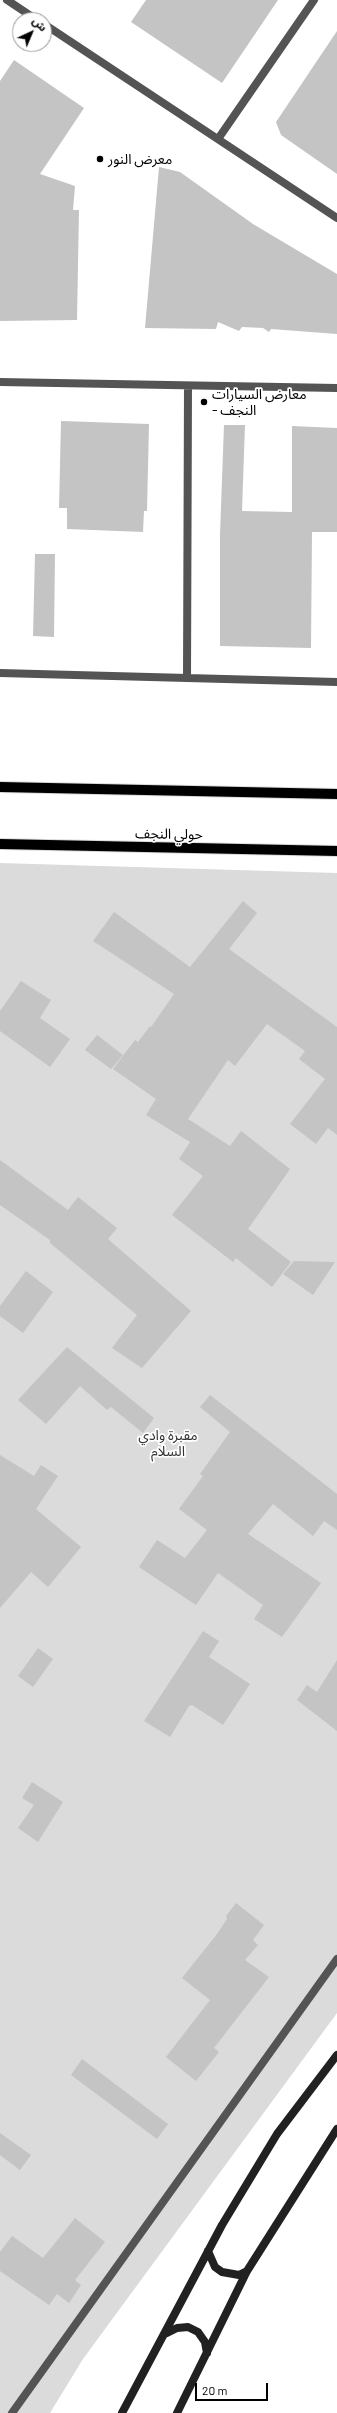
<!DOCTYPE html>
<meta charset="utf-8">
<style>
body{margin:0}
#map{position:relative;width:337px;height:2413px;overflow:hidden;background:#fff;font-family:Barlow,"Noto Sans Arabic",sans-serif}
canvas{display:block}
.north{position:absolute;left:12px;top:12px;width:40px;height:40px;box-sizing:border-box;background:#fff;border:1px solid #999;border-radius:50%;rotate:44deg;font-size:11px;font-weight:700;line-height:16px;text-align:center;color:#000}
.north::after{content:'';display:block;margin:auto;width:14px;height:18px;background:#000;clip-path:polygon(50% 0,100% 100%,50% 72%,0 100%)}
.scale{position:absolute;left:195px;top:2383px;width:73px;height:18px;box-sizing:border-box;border:2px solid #000;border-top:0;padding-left:5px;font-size:12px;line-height:14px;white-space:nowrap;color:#000;-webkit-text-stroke:3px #fff;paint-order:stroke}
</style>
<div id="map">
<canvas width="337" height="2413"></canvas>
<div class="north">ش</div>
<div class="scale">20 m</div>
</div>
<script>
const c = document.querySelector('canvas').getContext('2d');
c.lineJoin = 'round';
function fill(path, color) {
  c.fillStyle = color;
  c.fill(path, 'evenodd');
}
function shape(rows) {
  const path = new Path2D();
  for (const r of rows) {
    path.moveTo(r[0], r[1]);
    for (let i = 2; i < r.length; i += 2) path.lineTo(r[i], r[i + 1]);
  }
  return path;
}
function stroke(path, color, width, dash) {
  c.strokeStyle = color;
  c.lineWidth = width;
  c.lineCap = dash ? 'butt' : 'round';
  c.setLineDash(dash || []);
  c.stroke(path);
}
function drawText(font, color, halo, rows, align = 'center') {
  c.font = font + ' Barlow,"Noto Sans Arabic",sans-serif';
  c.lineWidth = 3.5;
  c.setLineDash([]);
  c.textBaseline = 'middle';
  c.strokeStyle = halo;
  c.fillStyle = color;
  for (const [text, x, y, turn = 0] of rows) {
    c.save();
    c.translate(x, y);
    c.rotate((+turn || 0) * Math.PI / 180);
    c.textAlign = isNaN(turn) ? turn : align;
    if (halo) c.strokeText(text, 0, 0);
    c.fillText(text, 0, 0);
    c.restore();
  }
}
fill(shape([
 [0,863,337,873,337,2013,83,2359,50,2413,0,2413]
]), '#dbdbdb');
fill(shape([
 [146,0,278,0,222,83,131,22],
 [337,31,337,174,281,135,276,122],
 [14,60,84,108,40,174,75,186,73,210,79,210,77,320,0,321,0,81],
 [159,167,180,172,253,224,337,274,337,334,271,329,269,332,263,328,242,327,239,331,218,322,216,329,145,328],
 [61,421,149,424,147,511,144,511,143,532,67,529,67,508,59,508],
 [224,425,245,425,242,511,292,512,292,426,337,428,337,532,312,532,311,648,220,646,220,534],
 [35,554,55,554,54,637,33,636],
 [243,901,257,913,229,949,337,1027,337,1135,328,1128,316,1144,290,1124,325,1079,299,1059,305,1051,267,1024,235,1066,228,1060,188,1119,230,1146,241,1131,290,1169,248,1229,291,1262,272,1287,236,1258,233,1262,172,1215,203,1176,179,1159,190,1142,146,1115,156,1099,113,1069,135,1040,138,1042,150,1026,151,1027,174,994,93,941,114,912,190,967],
 [21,981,51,1000,40,1018,70,1039,50,1067,0,1031,0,1011],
 [97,1035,123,1055,111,1069,85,1050],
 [0,1160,68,1210,78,1197,117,1228,108,1239,191,1311,142,1368,112,1348,137,1315,50,1243,50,1240,0,1205],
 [294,1261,335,1262,313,1295,283,1274],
 [26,1271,53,1292,23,1333,0,1316,0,1306],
 [67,1347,154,1418,143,1433,111,1407,107,1410,80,1386,46,1424,18,1400],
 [210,1395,337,1494,337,1530,324,1521,313,1536,273,1504,248,1534,321,1583,282,1637,254,1619,263,1605,218,1573,196,1605,139,1567,157,1540,185,1558,207,1530,179,1509,203,1476,200,1474,230,1432,200,1407],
 [0,1455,34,1476,41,1465,58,1476,36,1509,81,1547,48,1587,31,1572,0,1608],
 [203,1631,219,1641,209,1657,250,1684,223,1725,192,1705,189,1706,170,1737,144,1721],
 [38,1648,53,1659,33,1687,18,1676],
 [337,1660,337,1731,297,1700,307,1685,317,1692],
 [32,1782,63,1802,38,1842,18,1828,34,1805,22,1798],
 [236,1903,264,1925,253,1940,258,1945,245,1960,269,1977,214,2048,219,2052,196,2081,166,2057,210,2000,182,1978,217,1934,227,1919,226,1916],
 [82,2059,168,2124,157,2139,71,2075],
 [0,2133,31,2155,20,2170,0,2155],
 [75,2218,105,2242,75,2280,81,2285,69,2303,57,2294,49,2305,0,2271,0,2252,12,2236,43,2258]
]), '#c4c4c4');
const primary = shape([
 [0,787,337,794],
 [0,844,337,851]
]);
stroke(primary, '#dbdbdb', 12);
stroke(shape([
 [7,0,37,20],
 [44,24,337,218],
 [218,139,314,0],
 [0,382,337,388],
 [0,673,337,682],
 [187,678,188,386],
 [12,2413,337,1959]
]), '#545454', 8);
stroke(shape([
 [208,2251,215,2267,222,2272,239,2275,247,2271],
 [167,2333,177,2328,188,2327,198,2332,205,2342,207,2353],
 [122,2413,222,2225,277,2134,337,2055],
 [177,2413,247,2271,337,2129]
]), '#212121', 8);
stroke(primary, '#000', 10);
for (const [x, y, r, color] of [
 [100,159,4,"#000"],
 [204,402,4,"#000"]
]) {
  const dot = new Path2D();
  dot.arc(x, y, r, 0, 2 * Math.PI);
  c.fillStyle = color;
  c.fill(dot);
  stroke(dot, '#fff', 1.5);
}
drawText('14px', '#000', '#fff', [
 ["معرض النور",108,159],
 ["معارض السيارات",212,394],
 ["- النجف",212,410]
], 'left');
drawText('14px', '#000', '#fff', [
 ["حولي النجف",169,834,1]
]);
drawText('14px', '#323232', '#fff', [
 ["مقبرة وادي",168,1435],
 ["السلام",168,1451]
]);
</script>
